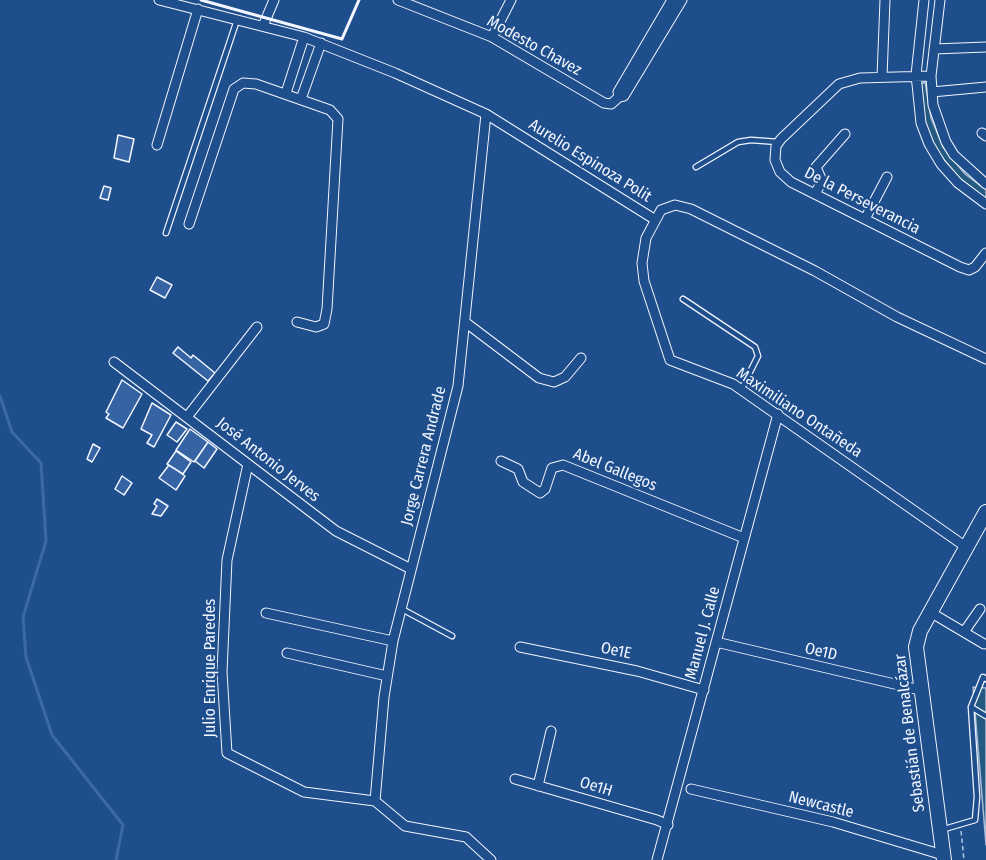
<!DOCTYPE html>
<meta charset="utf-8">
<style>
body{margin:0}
canvas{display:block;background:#1f4e8c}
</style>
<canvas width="986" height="860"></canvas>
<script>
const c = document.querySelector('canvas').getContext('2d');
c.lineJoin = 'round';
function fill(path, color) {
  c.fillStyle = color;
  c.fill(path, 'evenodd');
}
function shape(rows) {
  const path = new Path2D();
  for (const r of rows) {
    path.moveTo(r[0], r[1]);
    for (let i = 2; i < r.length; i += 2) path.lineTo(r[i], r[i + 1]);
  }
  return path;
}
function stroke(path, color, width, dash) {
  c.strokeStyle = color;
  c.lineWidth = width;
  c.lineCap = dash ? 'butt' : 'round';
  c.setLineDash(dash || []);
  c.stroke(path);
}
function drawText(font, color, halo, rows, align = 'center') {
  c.font = font + ' "Fira Sans Condensed",sans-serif';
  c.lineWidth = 4.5;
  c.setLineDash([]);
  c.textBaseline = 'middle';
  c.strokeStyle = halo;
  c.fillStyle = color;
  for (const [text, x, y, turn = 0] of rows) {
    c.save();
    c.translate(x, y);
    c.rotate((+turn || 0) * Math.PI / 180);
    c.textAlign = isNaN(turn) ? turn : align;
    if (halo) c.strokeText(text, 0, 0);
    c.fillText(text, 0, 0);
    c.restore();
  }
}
const green = shape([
 [925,82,931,118,943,147,965,174,986,190,986,198,960,179,936,150,924,120,920,85,925,82],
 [973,687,986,688,986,845,984,820,973,687]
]);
fill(green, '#245a82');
stroke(green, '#a8bbd7', 1.5);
stroke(shape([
 [0,396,12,432,41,463,46,541,23,617,26,657,52,735,123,825,116,860]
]), '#3b69a3', 3);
const building = shape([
 [118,135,134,139,129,162,114,158,118,135],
 [104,186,111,188,108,200,100,198,104,186],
 [157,277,172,285,165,298,150,290,157,277],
 [178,347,191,358,193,355,215,373,208,381,173,353,178,347],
 [122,380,142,394,123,428,106,418,109,414,106,412,122,380],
 [152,403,171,415,154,447,147,443,152,435,141,429,152,403],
 [176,422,187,429,177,442,167,435,176,422],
 [190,429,208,442,194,462,176,450,190,429],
 [208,442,217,449,204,468,195,461,208,442],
 [93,444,100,448,92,462,87,459,93,444],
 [176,451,191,462,183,474,167,464,176,451],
 [169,465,185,476,176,490,159,478,169,465],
 [122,476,132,483,124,495,115,489,122,476],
 [157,499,168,506,161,516,152,514,157,506,154,504,157,499]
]);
fill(building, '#3563a3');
stroke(building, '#f2f6ff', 1.5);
const lane = shape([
 [696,167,738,142,751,140,778,142],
 [166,233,237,20],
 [683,299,755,347,758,356,741,390],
 [400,608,452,636],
 [971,707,986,716],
 [941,830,975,820,977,797,971,707,983,677,986,679]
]);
const street = shape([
 [159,0,304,37,395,73,486,114,654,219],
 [398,0,492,37,604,103,611,104,619,97,624,96,682,0],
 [924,0,916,75,921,123,929,144,941,164,958,183,986,204],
 [940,0,931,76,933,105,946,142,954,155,986,184],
 [263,26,274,0],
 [492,37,511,0],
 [934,49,986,47],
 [931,76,860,78,839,84,781,139,776,146,775,160,780,172,791,182,960,267,969,270,975,267,986,253],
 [882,77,885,0],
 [932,92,986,87],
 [286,93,304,37],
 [619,97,618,92,672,0],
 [301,99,321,43],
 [982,133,986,136],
 [157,145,198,9],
 [815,194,822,181,816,167,845,134],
 [865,219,887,177],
 [189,224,234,89,243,83,256,84,330,110,338,119,327,309,324,324,316,327,297,322],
 [465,322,539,378,554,382,565,377,581,358],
 [114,362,336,531,411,569],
 [187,417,257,327],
 [501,461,518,469,523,482,540,493,545,489,552,468,563,465,744,538],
 [248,464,227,560,222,672,227,753,304,792,375,801],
 [966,547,733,384,670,360,644,281,642,263,646,238,661,210,675,205,691,209,815,271,897,317,986,359],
 [930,612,984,644],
 [266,613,393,641],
 [964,632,980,609],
 [716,642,920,690],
 [520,647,637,671,704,690],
 [287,653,387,676],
 [515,779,657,820,668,825],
 [538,786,551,731],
 [691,789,833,822,943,855],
 [375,801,384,697,393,641,458,386,486,114],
 [375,801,405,826,466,837,491,860],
 [657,860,778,414]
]);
const secondary = shape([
 [944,860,916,647,920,631,986,512]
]);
stroke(lane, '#f2f6ff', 7);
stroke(street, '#f2f6ff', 11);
stroke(secondary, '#f2f6ff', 16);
stroke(shape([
 [961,831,964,860]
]), '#b3c4dc', 1.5, [4.5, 3]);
stroke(lane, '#1f4e8c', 4.5);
stroke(street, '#1f4e8c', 9);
stroke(secondary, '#1f4e8c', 14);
stroke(shape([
 [201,0,342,39,359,0]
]), '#f2f6ff', 3);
drawText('16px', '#f2f6ff', '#1f4e8c', [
 ["Modesto Chavez",534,46,29],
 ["Aurelio Espinoza Polit",590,161,32],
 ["De la Perseverancia",862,201,27],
 ["Maximiliano Ontañeda",799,413,34],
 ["Jorge Carrera Andrade",424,456,-76],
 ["José Antonio Jerves",268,460,38],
 ["Abel Gallegos",615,470,22],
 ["Manuel J. Calle",703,633,-75],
 ["Oe1E",616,651,12],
 ["Oe1D",821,652,13],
 ["Julio Enrique Paredes",211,668,-90],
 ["Sebastián de Benalcázar",910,733,-97],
 ["Oe1H",596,787,17],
 ["Newcastle",821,805,14]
]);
</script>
